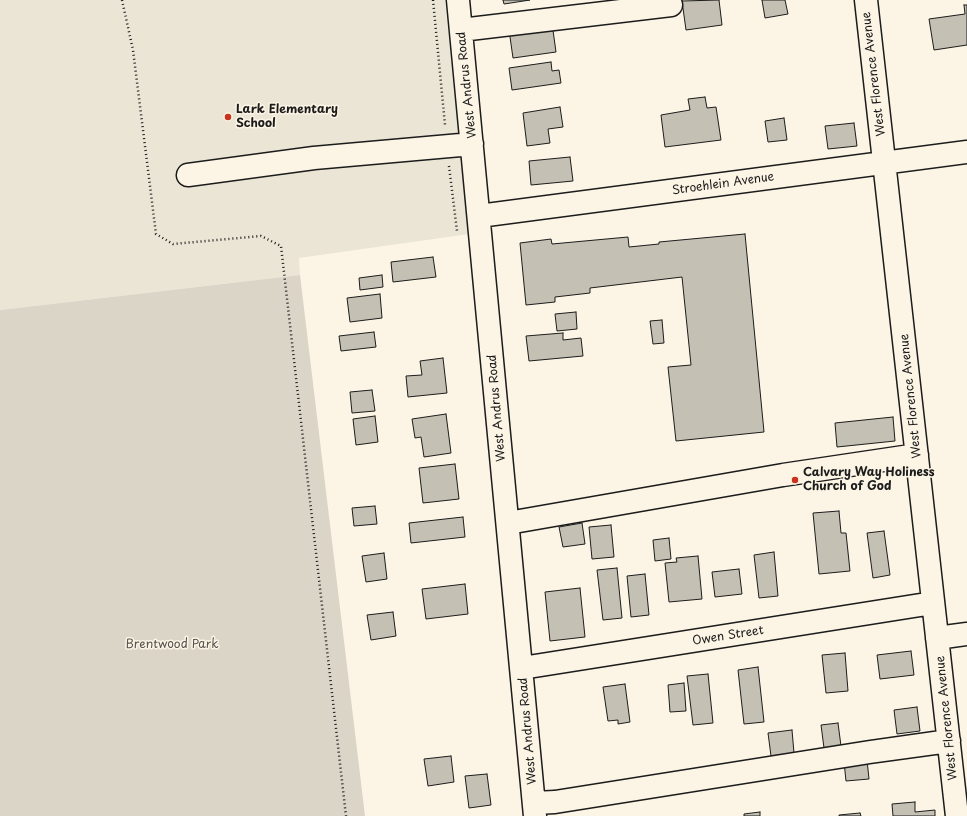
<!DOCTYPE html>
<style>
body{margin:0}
canvas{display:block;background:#fcf5e5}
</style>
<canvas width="967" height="816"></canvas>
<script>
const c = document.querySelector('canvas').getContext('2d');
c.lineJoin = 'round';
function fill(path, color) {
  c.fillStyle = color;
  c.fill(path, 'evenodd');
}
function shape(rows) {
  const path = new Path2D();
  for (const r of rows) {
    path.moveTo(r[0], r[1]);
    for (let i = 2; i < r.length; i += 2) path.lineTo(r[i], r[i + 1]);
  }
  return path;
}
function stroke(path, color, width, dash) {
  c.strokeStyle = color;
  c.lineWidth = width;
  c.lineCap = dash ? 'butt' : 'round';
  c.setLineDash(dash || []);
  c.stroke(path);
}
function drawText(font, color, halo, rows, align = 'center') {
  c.font = font + ' "Playpen Sans",sans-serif';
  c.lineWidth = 3;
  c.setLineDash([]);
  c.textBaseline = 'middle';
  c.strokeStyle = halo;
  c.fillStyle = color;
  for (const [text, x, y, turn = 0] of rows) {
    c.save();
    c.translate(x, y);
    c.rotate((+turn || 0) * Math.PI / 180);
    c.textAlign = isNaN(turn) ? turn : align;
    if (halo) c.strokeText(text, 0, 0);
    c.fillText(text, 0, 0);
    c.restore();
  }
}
fill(shape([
 [0,0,445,0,469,234,299,258,300,275,0,310]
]), '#ebe5d6');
fill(shape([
 [300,275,365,816,0,816,0,310]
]), '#dbd5c8');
const building = shape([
 [503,0,530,0,504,4,503,0],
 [719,0,722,25,686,30,682,1,719,0],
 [762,0,785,0,788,14,765,18,762,0],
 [964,5,967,5,967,45,934,50,929,19,965,14,964,5],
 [552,23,556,52,513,58,509,30,552,23],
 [551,62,552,71,559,70,561,83,512,90,509,68,551,62],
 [705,97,707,108,716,107,721,140,665,147,661,115,690,110,688,99,705,97],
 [560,107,563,127,548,129,550,143,527,146,523,113,560,107],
 [784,118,787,140,768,142,765,121,784,118],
 [854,123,857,146,828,149,825,126,854,123],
 [570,157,573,181,531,185,529,161,570,157],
 [745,234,764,432,676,441,668,367,691,365,682,277,590,288,590,293,555,297,555,302,526,305,520,243,551,239,552,244,628,237,629,247,659,244,659,242,745,234],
 [433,257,436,277,393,282,391,262,433,257],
 [382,275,383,287,360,290,359,278,382,275],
 [380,294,382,318,350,322,347,298,380,294],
 [576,312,577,329,557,331,555,314,576,312],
 [662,320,664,343,653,344,650,321,662,320],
 [374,332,376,347,341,351,339,336,374,332],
 [563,333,563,340,581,338,583,356,529,361,526,336,563,333],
 [443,358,447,393,408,397,406,376,422,375,420,361,443,358],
 [372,390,375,411,352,413,350,392,372,390],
 [446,414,451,453,424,457,421,437,415,438,412,419,446,414],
 [375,416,378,442,356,445,353,419,375,416],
 [893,417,895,441,837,447,835,423,893,417],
 [455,464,459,499,423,503,419,468,455,464],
 [375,506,377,524,354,526,352,508,375,506],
 [839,511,841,533,846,533,850,571,819,574,813,513,839,511],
 [463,517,465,537,411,543,409,523,463,517],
 [582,523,585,544,563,547,559,527,582,523],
 [611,525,614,557,592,559,589,527,611,525],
 [884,531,890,575,873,578,867,533,884,531],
 [669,538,671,559,655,561,653,540,669,538],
 [774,552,778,596,759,598,754,555,774,552],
 [384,553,387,579,366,582,362,556,384,553],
 [698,556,702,599,669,602,665,563,677,562,676,558,698,556],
 [617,568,622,618,603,620,597,570,617,568],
 [739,569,742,594,715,597,712,572,739,569],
 [645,574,649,615,631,617,627,576,645,574],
 [465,584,468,614,426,619,422,589,465,584],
 [580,588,585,637,550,641,545,592,580,588],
 [393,612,396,636,371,640,367,615,393,612],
 [911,651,914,675,880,679,877,655,911,651],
 [845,653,848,691,826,693,822,655,845,653],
 [758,667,764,722,744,724,738,670,758,667],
 [708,674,713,723,693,725,687,676,708,674],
 [684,683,686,711,670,712,668,685,684,683],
 [625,684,630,722,618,724,618,720,608,721,603,687,625,684],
 [917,707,920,731,897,734,894,710,917,707],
 [838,723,841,746,824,748,821,725,838,723],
 [792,730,794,753,771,756,768,733,792,730],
 [451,756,454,782,428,786,424,759,451,756],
 [867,760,869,779,846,781,844,762,867,760],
 [487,774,491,805,469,808,465,776,487,774],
 [915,802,915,812,935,810,935,816,893,816,892,804,915,802],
 [760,812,760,816,744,816,744,814,760,812],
 [860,813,861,816,839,816,839,815,860,813]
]);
fill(building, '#c4c0b3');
stroke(building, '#1c1c1c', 1);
const minor = shape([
 [458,0,535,816],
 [866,0,957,816],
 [461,30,671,5],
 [188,175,314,158,472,144],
 [479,216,967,152],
 [508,523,783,475,917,455],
 [937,638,967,634],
 [522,668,933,603],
 [534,803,555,802,870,752,949,741]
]);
stroke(minor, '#1c1c1c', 25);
stroke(shape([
 [122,0,133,50,156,234,173,244,261,236,281,246,346,816],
 [433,0,445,125],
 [449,166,457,231]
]), '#1c1c1c', 2.5, [1, 3]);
stroke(minor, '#fcf5e5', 22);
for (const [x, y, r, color] of [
 [228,117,4,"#c8321e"],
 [795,480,4,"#c8321e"]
]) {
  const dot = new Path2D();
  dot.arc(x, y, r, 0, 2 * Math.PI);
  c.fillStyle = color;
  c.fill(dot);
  stroke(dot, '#fcf5e5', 1.5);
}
drawText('12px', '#1c1c1c', '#fcf5e5', [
 ["West Florence Avenue",874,74,-97],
 ["West Andrus Road",467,85,-96],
 ["Stroehlein Avenue",723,184,-8],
 ["West Florence Avenue",911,396,-96],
 ["West Andrus Road",497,408,-95],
 ["Owen Street",728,636,-9],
 ["West Florence Avenue",947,718,-96],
 ["West Andrus Road",528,731,-95]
]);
drawText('bold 12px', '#1c1c1c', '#fcf5e5', [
 ["Lark Elementary",236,110],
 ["School",236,124],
 ["Calvary Way Holiness",803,473],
 ["Church of God",803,487]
], 'left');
drawText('12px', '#555450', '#fcf5e5', [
 ["Brentwood Park",172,645]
]);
</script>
